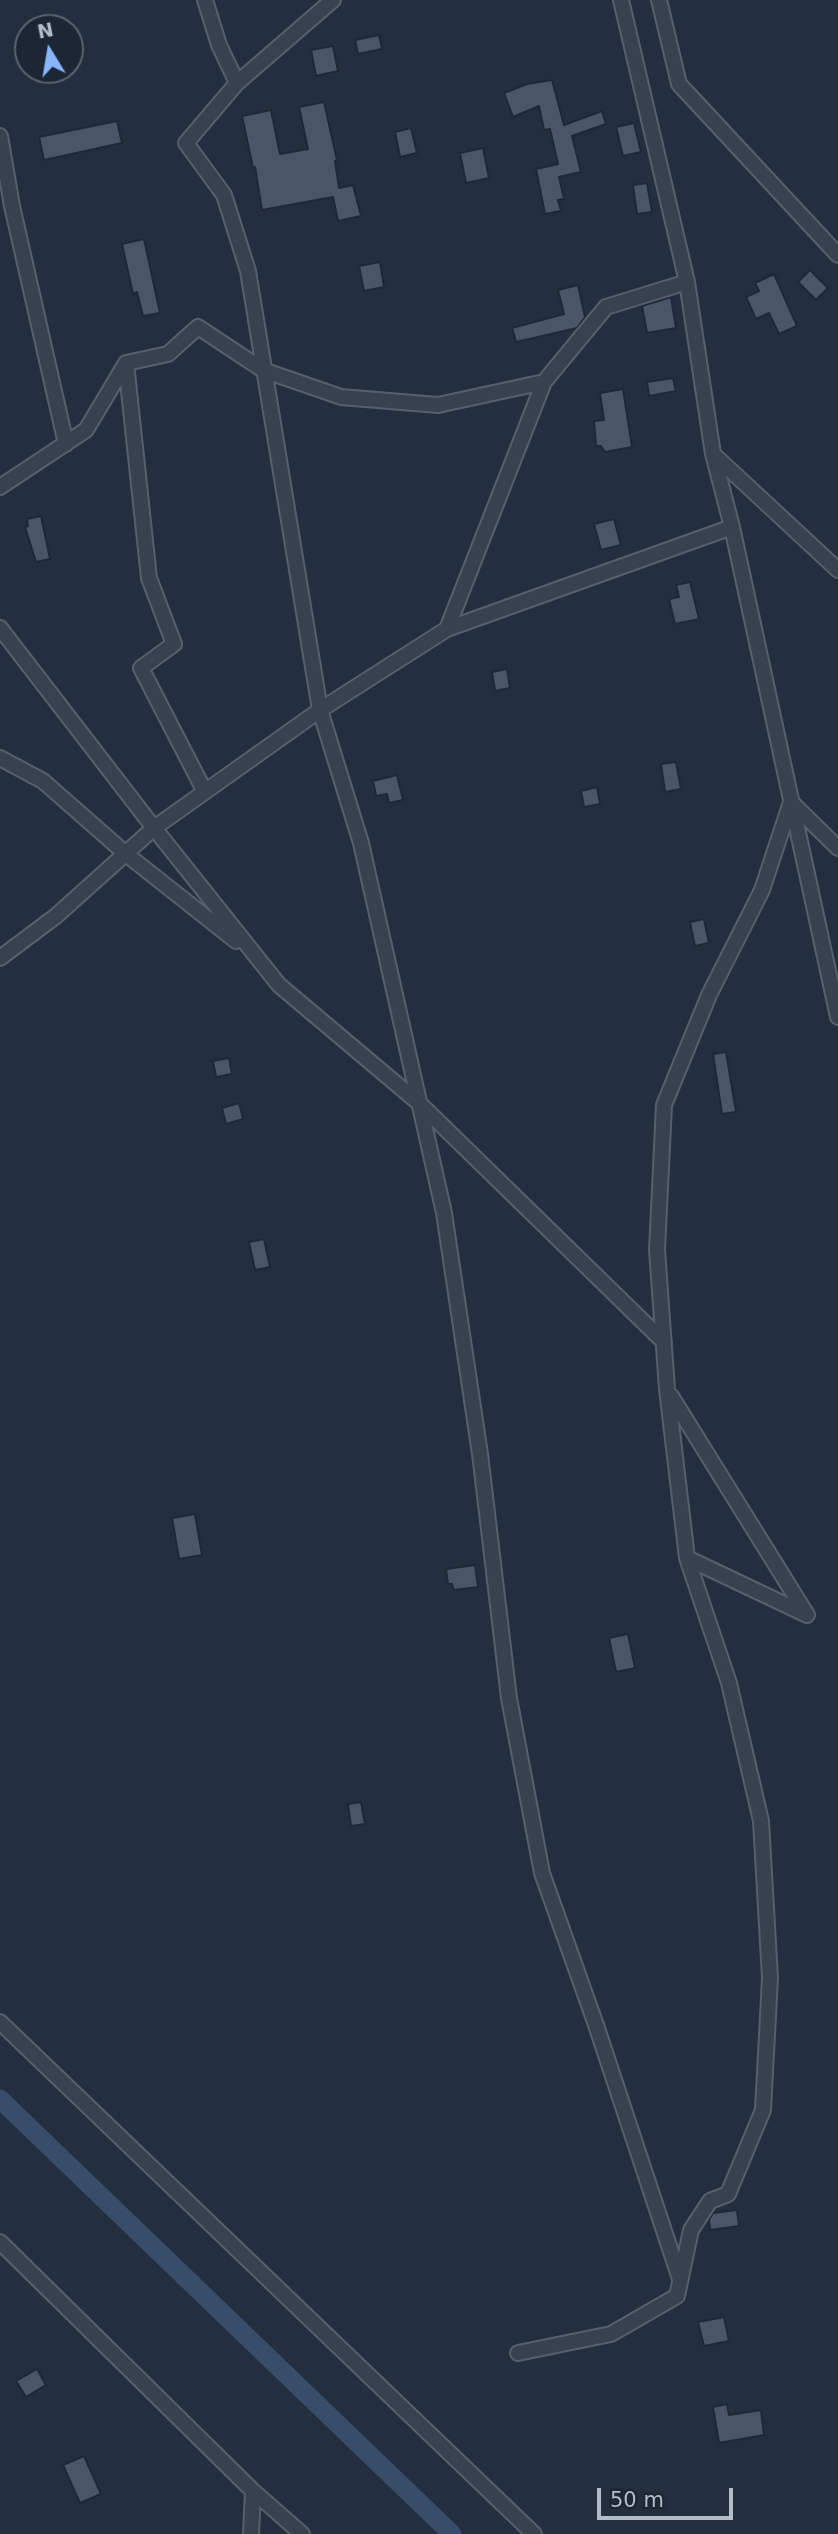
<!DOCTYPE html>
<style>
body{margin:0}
#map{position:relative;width:838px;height:2534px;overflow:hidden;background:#232f3f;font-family:"DejaVu Sans",sans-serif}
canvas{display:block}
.north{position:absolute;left:14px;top:14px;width:70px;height:70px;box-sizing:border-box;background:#1d2634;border:2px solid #596270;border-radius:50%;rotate:349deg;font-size:19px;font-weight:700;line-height:28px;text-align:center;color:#b4bcca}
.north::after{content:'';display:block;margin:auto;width:24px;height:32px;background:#87b5fb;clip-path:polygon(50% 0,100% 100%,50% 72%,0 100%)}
.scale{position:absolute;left:597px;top:2488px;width:136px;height:32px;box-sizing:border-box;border:4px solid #b4bcca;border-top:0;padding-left:9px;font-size:21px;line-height:24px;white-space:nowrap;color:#b4bcca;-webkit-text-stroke:5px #1d2634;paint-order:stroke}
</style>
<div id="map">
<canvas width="838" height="2534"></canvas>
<div class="north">N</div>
<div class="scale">50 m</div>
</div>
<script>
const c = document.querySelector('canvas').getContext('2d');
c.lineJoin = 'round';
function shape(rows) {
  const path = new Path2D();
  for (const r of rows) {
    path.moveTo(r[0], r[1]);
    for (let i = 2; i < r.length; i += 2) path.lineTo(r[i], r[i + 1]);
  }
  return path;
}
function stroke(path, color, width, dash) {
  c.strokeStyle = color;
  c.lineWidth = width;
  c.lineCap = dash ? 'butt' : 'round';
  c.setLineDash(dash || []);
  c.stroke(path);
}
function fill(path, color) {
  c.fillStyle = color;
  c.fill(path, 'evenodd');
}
stroke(shape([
 [0,2099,452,2534]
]), '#384d69', 19);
const building = shape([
 [379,35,382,49,358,54,355,40,379,35],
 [333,46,338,71,316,76,311,50,333,46],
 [552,80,564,125,602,111,606,124,572,136,581,172,559,177,564,199,558,200,561,211,545,214,536,169,558,164,550,129,544,130,539,106,513,117,504,93,527,84,552,80],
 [324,102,337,160,335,161,339,188,353,185,361,216,338,221,333,197,262,210,255,167,253,168,242,116,271,110,280,154,308,149,299,107,324,102],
 [117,121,122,143,44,160,39,137,117,121],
 [634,123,641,152,623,156,616,127,634,123],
 [411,128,417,153,400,157,395,132,411,128],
 [483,148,489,178,466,183,460,153,483,148],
 [647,183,652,212,637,214,633,185,647,183],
 [144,239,160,313,143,316,137,292,133,294,122,244,144,239],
 [380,262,384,287,364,291,359,266,380,262],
 [810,270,828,288,816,300,798,282,810,270],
 [774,274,797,326,779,334,769,313,756,319,746,297,759,291,755,283,774,274],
 [578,285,585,317,577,328,516,342,512,328,564,314,558,290,578,285],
 [671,297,676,328,647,333,642,306,671,297],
 [673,378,676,391,649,396,647,382,673,378],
 [623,389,632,447,605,452,601,446,596,446,594,421,604,420,600,393,623,389],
 [41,516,50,559,36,562,25,527,28,526,27,519,41,516],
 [614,519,621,545,601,550,594,524,614,519],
 [690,582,699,619,675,624,669,599,679,597,676,585,690,582],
 [507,669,510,688,495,691,492,672,507,669],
 [676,762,681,789,665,792,661,764,676,762],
 [397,775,403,800,389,803,387,794,376,796,373,781,397,775],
 [597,787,600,804,584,807,581,791,597,787],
 [704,919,709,943,695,946,690,922,704,919],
 [726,1052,736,1112,722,1114,713,1054,726,1052],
 [229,1058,232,1074,216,1077,213,1061,229,1058],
 [239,1103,243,1119,226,1124,222,1108,239,1103],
 [264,1239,270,1267,255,1270,249,1242,264,1239],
 [195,1514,202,1555,179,1559,172,1518,195,1514],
 [475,1565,478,1587,454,1590,452,1584,448,1584,446,1569,475,1565],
 [628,1634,635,1668,616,1672,609,1638,628,1634],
 [361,1802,365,1824,351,1826,348,1804,361,1802],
 [737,2210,739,2226,710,2230,709,2220,713,2213,737,2210],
 [724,2317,729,2341,704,2346,698,2322,724,2317],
 [37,2369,46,2385,26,2397,16,2381,37,2369],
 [727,2404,729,2415,761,2410,764,2435,719,2443,713,2407,727,2404],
 [84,2456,101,2494,80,2503,63,2465,84,2456]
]);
fill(building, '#495668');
stroke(building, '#1f2836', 2);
const street = shape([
 [205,0,219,45,237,83,186,143,224,195,248,271,320,710,361,843,444,1213,480,1454,509,1698,542,1873,596,2025,680,2279],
 [621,0,687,282,713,454,732,527,838,1017],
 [659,0,679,84,838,255],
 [237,83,333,0],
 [0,136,12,206,66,444],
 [126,363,149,578,174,644,141,668,205,792],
 [714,455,838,570],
 [0,487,86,430,126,363,168,354,198,327,263,370,341,397,438,405,544,382],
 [0,628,154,828,279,985,419,1103,664,1342],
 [447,629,544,382,606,307,687,282],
 [0,758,43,781,126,854,236,941],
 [0,958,56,916,154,828,320,710,447,629,732,527],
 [671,1396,807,1615,687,1558],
 [0,2022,534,2534],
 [0,2242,253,2491,302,2534],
 [518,2353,611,2334,677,2296,691,2230,710,2201,728,2194,763,2110,770,1978,761,1821,729,1683,687,1558,667,1389,657,1250,664,1105,709,995,762,890,791,802,838,848],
 [251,2534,253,2491]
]);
stroke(street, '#565f6d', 18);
stroke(street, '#38414f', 14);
</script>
